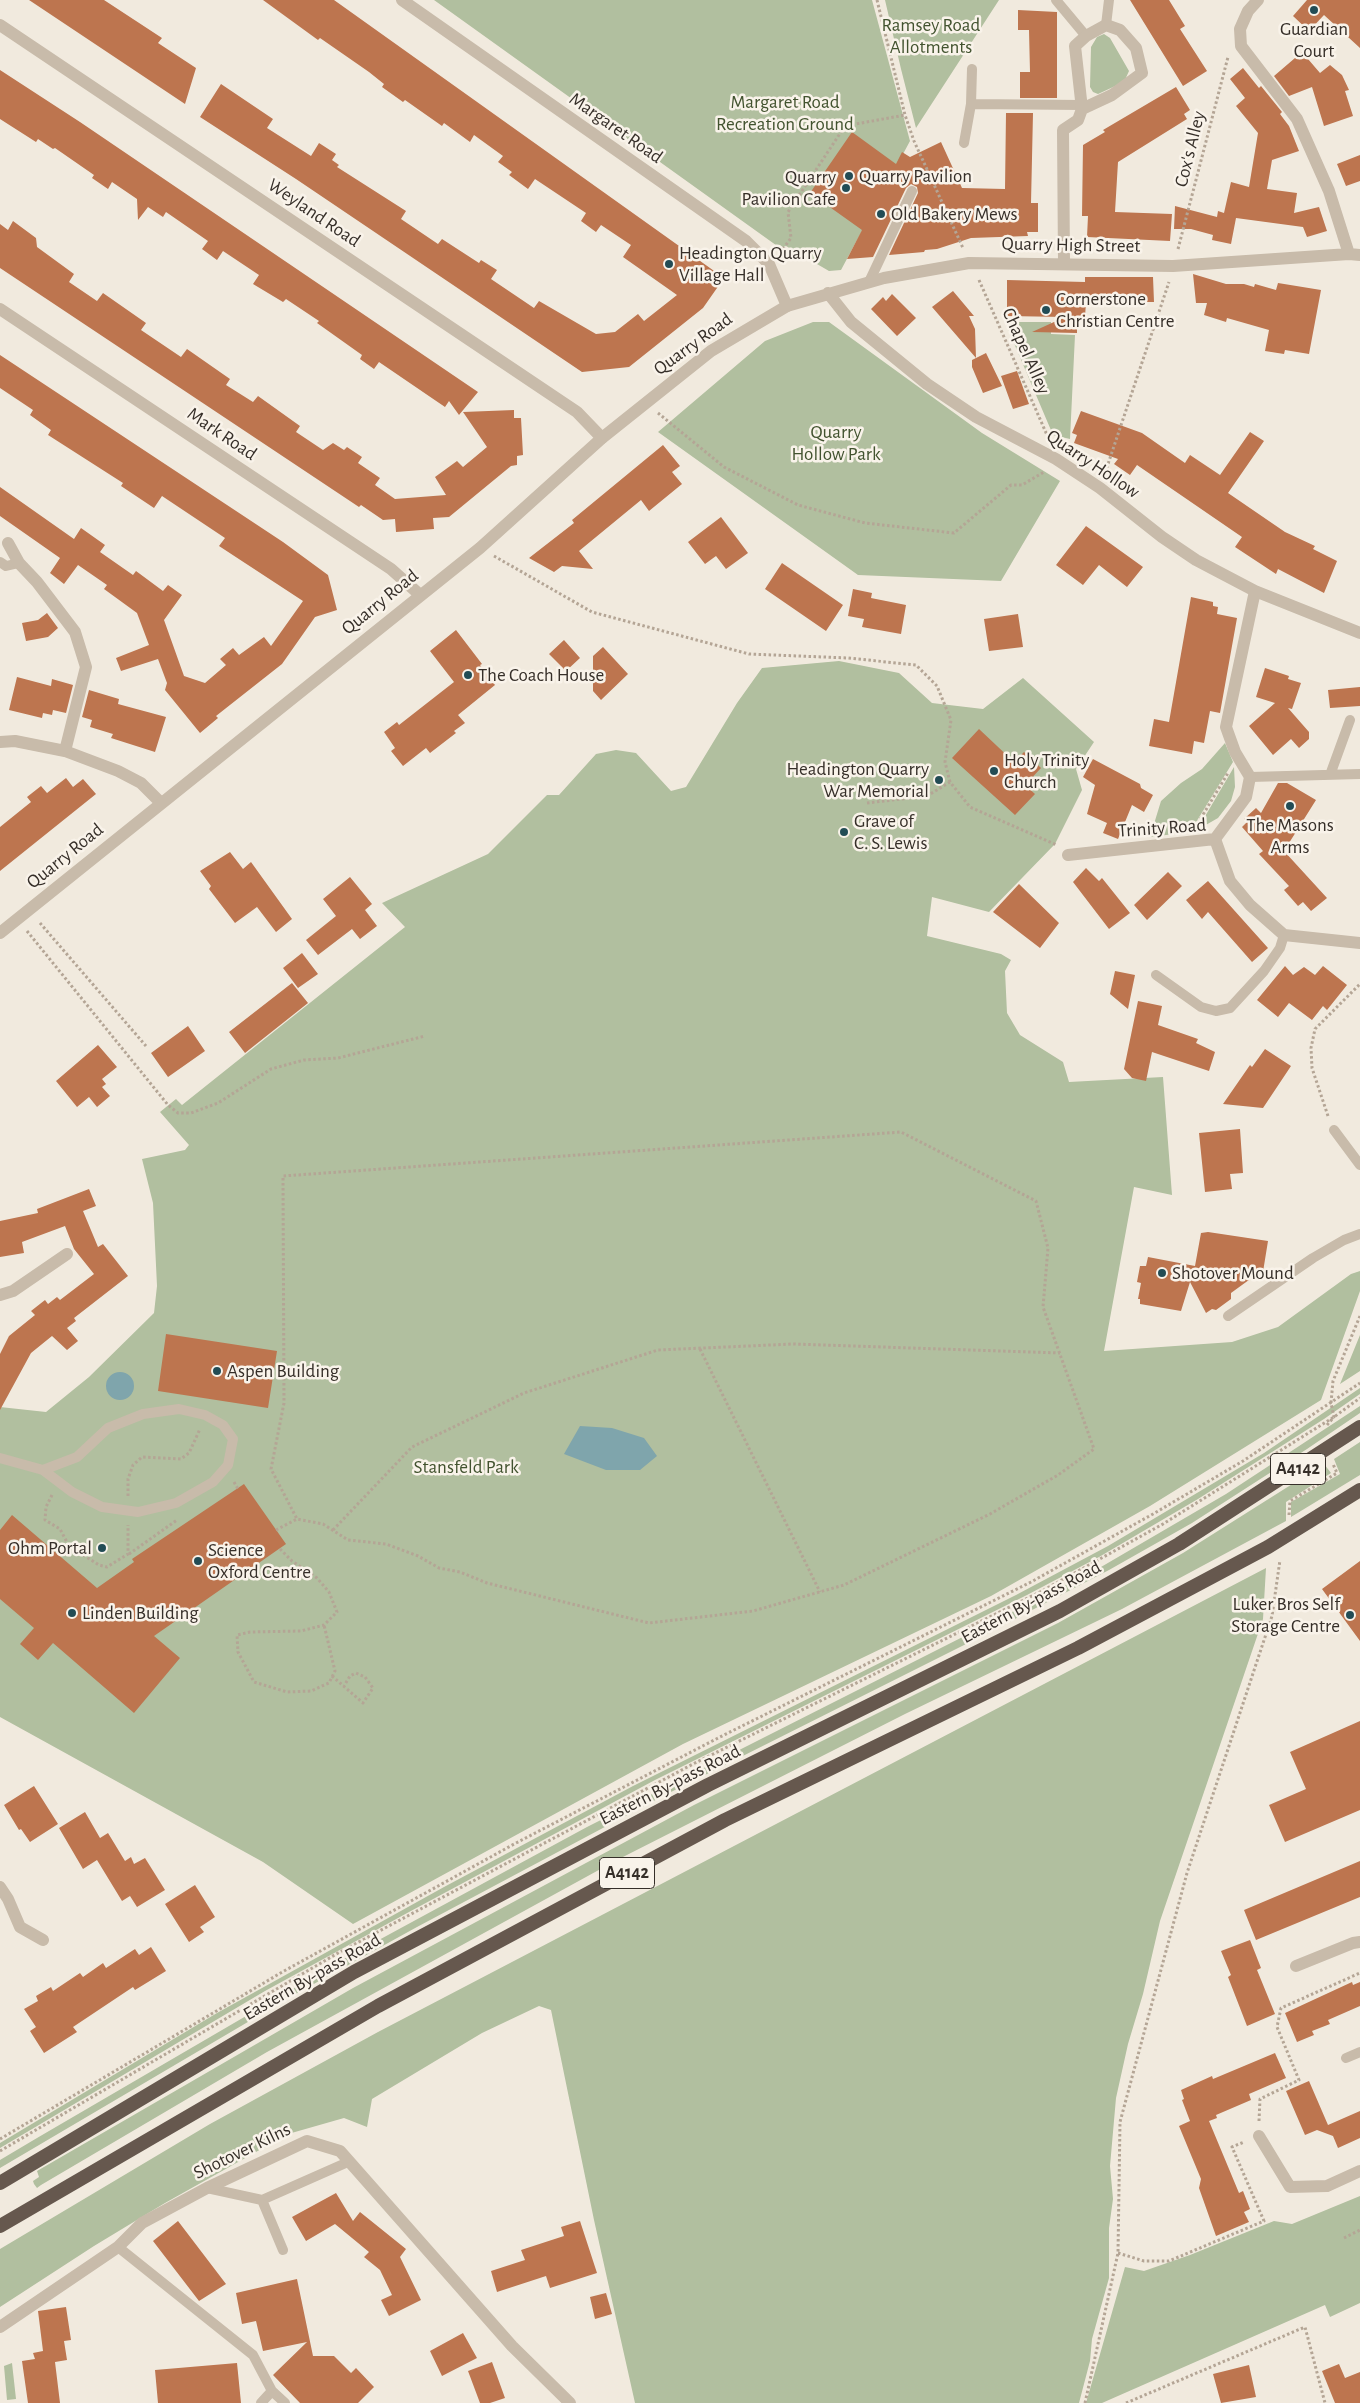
<!DOCTYPE html>
<style>
body{margin:0}
canvas{display:block;background:#f1eade}
</style>
<canvas width="1360" height="2403"></canvas>
<script>
const c = document.querySelector('canvas').getContext('2d');
c.lineJoin = 'round';
function fill(path, color) {
  c.fillStyle = color;
  c.fill(path, 'evenodd');
}
function shape(rows) {
  const path = new Path2D();
  for (const r of rows) {
    if (r.length === 3) {
      path.moveTo(r[0] + r[2], r[1]);
      path.arc(r[0], r[1], r[2], 0, 2 * Math.PI);
      continue;
    }
    path.moveTo(r[0], r[1]);
    for (let i = 2; i < r.length; i += 2) path.lineTo(r[i], r[i + 1]);
  }
  return path;
}
function stroke(path, color, width, dash) {
  c.strokeStyle = color;
  c.lineWidth = width;
  c.lineCap = dash ? 'butt' : 'round';
  c.setLineDash(dash || []);
  c.stroke(path);
}
function drawText(font, color, halo, rows, align = 'center') {
  c.font = font + ' "Alegreya Sans",sans-serif';
  c.lineWidth = 5;
  c.setLineDash([]);
  c.textBaseline = 'middle';
  c.strokeStyle = halo;
  c.fillStyle = color;
  for (const [text, x, y, turn = 0] of rows) {
    c.save();
    c.translate(x, y);
    c.rotate((+turn || 0) * Math.PI / 180);
    c.textAlign = isNaN(turn) ? turn : align;
    if (halo) c.strokeText(text, 0, 0);
    c.fillText(text, 0, 0);
    c.restore();
  }
}
fill(shape([
 [434,0,872,0,910,141,841,270,829,271,786,246,780,248],
 [885,0,999,0,916,128,901,69],
 [1104,34,1110,38,1129,71,1124,82,1098,94,1093,92,1090,87,1091,47,1097,37],
 [813,322,829,322,982,433,1060,481,1001,581,858,575,658,432,765,341],
 [1005,322,1051,322,1051,334,1075,335,1070,439,1053,435],
 [839,661,899,673,932,703,983,709,1023,678,1094,742,1076,769,1082,790,1055,844,989,912,932,897,927,936,1001,954,1011,960,1005,971,1007,1013,1020,1035,1063,1062,1069,1082,1163,1077,1172,1195,1134,1187,1104,1351,1232,1342,1278,1327,1351,1274,1360,1271,1360,1291,1321,1400,1150,1506,991,1596,683,1744,353,1924,263,1862,0,1717,0,1407,46,1412,89,1377,154,1313,157,1286,153,1203,142,1159,185,1150,189,1145,160,1112,176,1099,182,1105,405,927,382,903,488,854,547,795,559,795,596,754,616,750,636,753,671,791,686,787,737,703,762,668],
 [1225,743,1233,762,1190,832,1150,837,1161,801,1181,783,1202,769],
 [1234,767,1235,787,1231,801,1218,818,1197,830],
 [1360,1335,1360,1371,1340,1384],
 [1360,1388,1360,1394,1324,1419,1198,1499,1099,1557,1027,1595,655,1780,409,1912,265,1991,0,2148,0,2143,217,2013,444,1887,633,1786,1016,1595,1108,1546,1264,1453],
 [1360,1406,1360,1413,1307,1449,1192,1523,1109,1570,986,1634,663,1796,417,1927,292,1996,0,2168,0,2160,37,2138,342,1960,587,1827,1101,1567,1226,1494],
 [1360,1442,1360,1475,1291,1517,1291,1502,1340,1474,1334,1459],
 [1324,1464,1331,1473,1286,1502,1286,1521,1122,1609,905,1714,617,1860,267,2052,41,2185,37,2188,34,2184,33,2181,39,2177,37,2171,353,1988,694,1805,1058,1623,1183,1553],
 [1266,1568,1263,1619,1160,1921,1143,1994,1128,2044,1116,2098,1110,2166,1113,2199,1109,2228,1109,2278,1092,2339,1090,2361,1079,2403,635,2403,594,2220,551,2010,539,2006,482,2033,372,2099,367,2127,344,2118,288,2134,165,2203,94,2246,0,2307,0,2249,210,2124,378,2032],
 [1360,2196,1360,2303,1330,2317,1325,2305,1102,2403,1086,2403,1125,2267,1144,2271,1190,2255,1274,2221,1292,2224],
 [12,2363,16,2399,7,2400,4,2366]
]), '#b1bf9f');
fill(shape([
 [120,1386,14],
 [580,1426,612,1428,644,1438,657,1456,640,1470,606,1470,564,1454]
]), '#7fa5ac');
fill(shape([
 [29,0,104,0,162,38,158,43,196,68,185,104],
 [263,0,334,0,724,278,703,308,629,367,582,372,296,179,200,117,221,84,273,119,267,128,311,156,319,143,336,154,332,160,339,165,337,167,406,211,401,219,438,244,442,239,479,263,481,260,497,270,491,279,534,308,539,301,596,334,615,332,638,314,644,321,677,295,623,257,631,245,601,225,596,232,581,221,586,213,535,179,528,189,509,175,512,172,498,162,503,156,474,135,470,142,444,123,442,126,405,100,403,102,382,87,384,84,369,72,320,38,318,40],
 [1130,0,1169,0,1185,26,1180,29,1207,71,1183,86],
 [1307,0,1360,0,1360,48,1324,15,1309,31,1293,16],
 [1018,10,1057,12,1057,98,1020,98,1020,72,1030,72,1029,30,1018,30],
 [1302,52,1320,73,1330,65,1342,75,1349,90,1345,91,1353,116,1324,126,1312,87,1289,96,1274,76],
 [1243,68,1259,88,1261,86,1282,112,1280,114,1289,126,1299,151,1272,160,1267,189,1297,193,1294,213,1319,207,1327,231,1307,237,1303,227,1236,218,1231,244,1212,240,1213,235,1191,229,1174,229,1175,206,1217,217,1218,211,1224,213,1231,182,1249,187,1258,133,1236,106,1245,98,1230,79],
 [0,70,80,122,478,392,459,415,449,401,445,407,379,362,374,369,360,359,362,355,317,323,319,321,286,299,283,302,253,284,259,275,223,251,217,260,202,249,208,241,166,212,163,217,148,207,138,220,137,199,112,182,108,189,92,178,94,175,55,148,53,149,38,139,36,142,0,119],
 [1176,87,1190,110,1184,114,1187,119,1118,162,1115,212,1172,214,1170,241,1087,237,1088,216,1082,216,1083,145,1105,132,1103,130],
 [1006,113,1033,113,1031,203,1038,203,1038,232,1027,232,1028,236,971,238,937,249,925,250,924,252,889,255,918,193,917,187,911,184,906,188,873,257,847,259,862,230,810,193,852,132,896,164,902,152,910,157,941,142,962,188,1005,189],
 [1360,155,1360,181,1346,186,1337,164],
 [13,221,36,238,37,247,74,274,69,282,97,301,103,293,146,323,141,330,181,357,187,349,230,379,226,385,253,402,258,396,300,426,296,432,323,450,333,443,344,450,347,447,362,457,358,463,380,478,375,485,395,499,446,495,435,477,457,461,463,467,487,447,463,412,514,410,514,418,521,418,523,455,517,456,517,465,511,466,449,517,433,518,434,529,396,532,395,519,383,520,361,505,359,507,0,268,0,224,8,230],
 [1193,274,1226,284,1244,284,1254,287,1255,284,1276,290,1278,283,1321,290,1309,354,1285,350,1284,354,1265,351,1269,330,1227,318,1226,322,1204,315,1207,303,1196,303],
 [1085,277,1153,277,1154,302,1086,302,1085,317,1077,316,1077,333,1032,332,1065,317,1007,316,1007,280,1085,282],
 [953,291,974,316,969,316,975,329,976,358,932,307],
 [892,294,916,318,897,336,871,309,883,297,886,301],
 [986,353,1002,386,983,393,972,367,972,360],
 [0,355,283,542,328,575,337,610,315,617,282,664,216,716,218,718,200,733,165,690,167,683,158,659,121,671,116,658,149,645,137,613,104,589,107,585,78,565,64,584,50,573,60,558,0,516,0,487,74,539,81,528,105,545,100,552,133,575,136,571,163,591,168,585,182,595,164,620,184,676,205,683,226,665,220,659,233,648,239,655,264,637,271,646,303,601,219,546,225,538,162,496,154,508,121,486,123,483,48,435,51,430,30,415,33,410,0,388],
 [1017,371,1029,404,1013,409,1001,376],
 [1081,411,1142,433,1185,463,1190,455,1220,475,1250,432,1264,441,1228,493,1285,532,1315,546,1313,549,1337,561,1324,593,1278,569,1276,574,1235,547,1242,537,1137,465,1130,475,1114,464,1118,459,1074,443,1077,435,1072,433],
 [663,445,680,466,672,472,682,484,649,511,641,500,579,551,593,569,562,566,554,572,529,558,574,523,572,520],
 [721,517,748,553,726,569,716,556,705,564,688,542],
 [1086,526,1143,567,1127,587,1099,565,1083,585,1056,565],
 [782,563,843,605,826,631,765,589],
 [853,589,872,593,871,598,906,605,901,634,862,627,864,619,848,616],
 [1191,597,1213,602,1213,606,1218,607,1217,614,1237,618,1220,713,1210,711,1204,743,1194,741,1192,754,1149,746,1154,719,1169,722],
 [47,613,58,628,48,637,26,641,22,623,38,620],
 [1018,614,1023,647,989,651,984,619],
 [456,630,482,664,480,665,495,685,458,715,465,723,454,731,456,733,430,753,426,748,403,766,391,751,395,748,384,732,397,722,399,725,454,682,430,651],
 [564,640,580,658,566,671,549,654],
 [603,647,628,674,601,700,593,691,593,656],
 [1265,668,1289,676,1288,679,1301,683,1292,709,1288,708,1309,732,1309,739,1299,748,1291,739,1273,755,1249,726,1275,703,1256,697],
 [17,677,51,686,52,679,73,685,66,713,53,710,52,715,43,713,42,718,9,710],
 [1360,687,1360,706,1330,708,1328,690],
 [89,690,119,699,118,704,166,717,155,752,111,738,113,734,90,727,92,720,82,717],
 [979,729,1014,762,1024,752,1041,768,1025,785,1035,794,1015,815,952,758],
 [1093,759,1140,784,1141,788,1153,795,1144,812,1132,805,1118,839,1103,833,1107,823,1087,814,1095,785,1083,777],
 [66,778,73,787,83,779,96,794,0,871,0,827,31,802,27,797,41,786,47,793],
 [1278,783,1287,783,1316,800,1284,851,1327,898,1311,911,1303,902,1298,906,1284,890,1289,886,1259,854,1263,851,1242,827,1247,822,1244,819,1256,808,1261,813],
 [230,852,243,869,251,862,292,919,276,932,257,907,235,923,209,889,211,886,200,871],
 [1086,868,1099,881,1102,878,1130,913,1109,929,1073,882],
 [1168,872,1182,886,1147,920,1134,905],
 [350,877,372,904,365,910,377,926,360,939,352,929,318,955,306,940,336,916,323,899],
 [1208,881,1268,948,1252,962,1208,912,1202,919,1186,900],
 [1019,884,1059,923,1040,948,993,912],
 [302,953,318,974,298,988,283,968],
 [1285,966,1293,975,1304,967,1315,975,1323,966,1347,985,1327,1010,1323,1006,1312,1020,1289,1003,1278,1017,1257,1000],
 [1115,971,1135,975,1128,1009,1110,994],
 [292,983,308,1003,245,1053,229,1032],
 [1138,1001,1162,1006,1158,1025,1198,1039,1196,1043,1215,1052,1209,1071,1152,1052,1146,1081,1132,1078,1124,1069],
 [188,1026,205,1051,168,1077,151,1053],
 [98,1045,117,1067,102,1079,106,1084,102,1087,110,1096,97,1107,89,1097,77,1107,56,1081],
 [1265,1049,1291,1066,1263,1108,1223,1104,1250,1065,1252,1067],
 [1240,1129,1243,1173,1230,1174,1232,1189,1205,1192,1199,1133],
 [89,1189,96,1206,83,1211,98,1247,103,1244,128,1276,74,1318,76,1321,67,1328,78,1341,67,1350,52,1336,31,1353,0,1410,0,1354,9,1336,35,1315,31,1311,45,1300,48,1304,57,1297,60,1300,94,1274,74,1249,65,1226,22,1242,24,1253,0,1257,0,1221,38,1213,37,1209],
 [1208,1232,1268,1241,1262,1278,1253,1277,1231,1293,1231,1299,1216,1310,1212,1309,1206,1313,1190,1282,1181,1311,1140,1304,1140,1299,1138,1299,1141,1283,1137,1282,1140,1266,1146,1266,1148,1257,1195,1266,1201,1233],
 [166,1334,277,1351,268,1408,158,1391],
 [244,1484,286,1544,154,1636,180,1658,134,1713,53,1643,38,1660,20,1644,34,1628,0,1599,0,1530,12,1515,97,1588,134,1562,132,1559],
 [1360,1561,1360,1641,1322,1589],
 [1360,1721,1360,1810,1285,1842,1269,1805,1306,1789,1290,1752],
 [34,1786,58,1824,30,1842,21,1829,19,1830,4,1805],
 [85,1812,100,1838,108,1833,125,1861,131,1857,134,1864,145,1858,165,1890,137,1907,130,1896,122,1901,97,1860,83,1869,59,1828],
 [1360,1861,1360,1897,1256,1940,1244,1910],
 [195,1885,215,1917,200,1927,204,1932,189,1942,165,1904],
 [1250,1940,1261,1968,1257,1970,1275,2014,1247,2026,1228,1977,1231,1975,1221,1951],
 [151,1947,166,1971,135,1990,133,1987,73,2027,77,2032,44,2053,30,2031,36,2027,24,2009,38,2001,36,1996,51,1987,53,1991,80,1973,83,1977,103,1963,106,1968,135,1949,139,1955],
 [1352,1982,1353,1985,1360,1982,1360,2006,1328,2020,1330,2024,1312,2031,1314,2035,1297,2042,1285,2013],
 [1275,2053,1286,2078,1249,2094,1251,2100,1216,2115,1217,2118,1209,2121,1239,2193,1243,2191,1250,2209,1244,2212,1249,2222,1216,2236,1199,2188,1201,2179,1179,2126,1190,2121,1182,2100,1184,2099,1181,2090,1212,2076,1213,2079],
 [1309,2081,1328,2125,1360,2111,1360,2138,1338,2148,1333,2136,1317,2130,1305,2135,1286,2091],
 [336,2193,353,2221,360,2212,406,2249,400,2257,421,2300,389,2316,381,2300,392,2295,380,2270,364,2257,369,2252,335,2224,306,2241,292,2217],
 [178,2221,226,2284,199,2301,153,2241],
 [580,2221,597,2273,550,2288,546,2276,497,2292,491,2271,525,2260,521,2250,564,2236,561,2227],
 [297,2279,313,2356,334,2356,351,2373,356,2368,374,2387,358,2403,300,2403,273,2375,307,2342,263,2351,256,2321,242,2324,236,2293],
 [606,2293,612,2314,595,2319,590,2297],
 [66,2307,71,2340,64,2341,67,2360,55,2362,60,2403,28,2403,22,2361,35,2359,33,2353,43,2351,38,2311],
 [463,2333,477,2358,442,2376,430,2351],
 [492,2362,505,2398,490,2403,480,2403,468,2371],
 [237,2363,241,2403,158,2403,155,2370],
 [1339,2364,1345,2378,1360,2372,1360,2403,1335,2403,1322,2371],
 [1249,2365,1256,2397,1221,2403,1213,2374]
]), '#bd754f');
stroke(shape([
 [877,0,905,115,914,141,963,248],
 [1178,249,1228,57],
 [780,253,791,238,788,212,845,126,905,115],
 [979,280,1047,435],
 [658,413,724,467,798,505,865,523,954,533,1011,485,1022,485,1044,472],
 [1105,473,1169,282],
 [494,556,592,612,749,654,848,658,916,665,937,686,951,720,945,762,950,782,970,807,1057,845],
 [867,803,927,796,950,782],
 [1198,823,1228,773],
 [40,923,146,1046],
 [27,931,168,1105,178,1113,191,1113,218,1103,271,1069,304,1060,338,1058,425,1036],
 [1328,1116,1312,1068,1311,1048,1315,1029,1360,984],
 [700,1349,820,1592],
 [1327,1425,1334,1417,1331,1403,1333,1381,1360,1316],
 [234,1482,238,1489],
 [52,1495,46,1507,45,1520,60,1529,69,1546,99,1565,107,1567,128,1554,128,1525],
 [128,1496,128,1479,133,1465,142,1457,181,1459,189,1453,200,1429],
 [1289,1515,1290,1501,1337,1473,1333,1464],
 [276,1530,297,1519,323,1524,348,1540,386,1544,418,1556,439,1568,460,1572,487,1583,649,1623,753,1611,844,1585,990,1514,1058,1475,1094,1449,1043,1307,1048,1248,1036,1201,901,1132,283,1176,284,1403,271,1469,297,1519],
 [333,1530,412,1447,524,1393,658,1350,793,1344,1060,1353],
 [280,1549,292,1561,317,1578,329,1592,337,1612,324,1625,301,1631,250,1632,237,1635,238,1652,254,1682,287,1692,311,1691,329,1683,335,1671,324,1625],
 [129,1554,177,1520],
 [332,1676,363,1703,373,1688,365,1677,356,1673,350,1676,344,1686],
 [1259,2121,1260,2099,1299,2080,1277,2027,1281,2008,1360,1973],
 [0,2139,284,1971,516,1843,720,1737,1031,1582,1153,1514,1243,1461,1360,1383],
 [0,2151,338,1953,693,1764,1042,1591,1163,1524,1334,1417,1360,1398],
 [1344,2238,1360,2230],
 [1118,2253,1144,2261,1169,2261,1264,2221,1232,2147,1244,2142],
 [1085,2403,1118,2253,1120,2122,1187,1873,1272,1616,1280,1560],
 [1126,2403,1305,2327,1325,2403]
]), '#b4a595', 3, [2.5, 2.5]);
stroke(shape([
 [1056,0,1086,36],
 [1106,25,1109,0],
 [971,104,972,69],
 [964,143,971,104,1082,105],
 [869,282,912,191],
 [0,562,6,566,19,563],
 [1330,775,1350,720],
 [1250,777,1360,774],
 [1156,975,1201,1007,1216,1011,1230,1008,1264,971,1280,948,1284,935],
 [1334,1130,1360,1165],
 [1228,1316,1313,1258,1344,1240,1360,1234],
 [0,1458,43,1470,72,1492,102,1507,138,1512,176,1503,213,1482,228,1465,233,1439,223,1425,205,1415,179,1409,143,1414,108,1428,77,1457,43,1470],
 [1346,2058,1360,2052],
 [207,2188,262,2200,283,2250],
 [262,2200,348,2162],
 [118,2247,253,2355,272,2391,285,2403],
 [261,2403,272,2391]
]), '#c8bbaa', 10);
stroke(shape([
 [1258,0,1248,11,1240,29,1241,46,1297,119,1329,191,1349,254],
 [0,25,577,412,602,438],
 [1064,263,1063,130,1078,120,1082,109,1075,46,1086,36,1106,25,1120,30,1136,48,1142,73,1112,95,1082,109],
 [828,293,851,322,927,384,976,417,1056,459,1100,488,1162,537,1196,560,1255,591,1360,633],
 [787,306,884,278,969,263,1173,266,1349,254,1360,255],
 [0,309,391,569,419,594],
 [8,543,19,563,37,582,75,632,86,667,65,751],
 [0,742,15,741,65,751,118,771,141,783,161,803],
 [1215,839,1246,797,1250,777,1235,752,1226,727,1255,591],
 [1215,839,1230,881,1250,905,1284,935,1360,943],
 [1068,855,1215,839],
 [0,1295,13,1291,67,1254],
 [0,1887,8,1899,20,1927,43,1940],
 [1296,1966,1353,1943,1360,1942],
 [1259,2136,1290,2187,1327,2186,1360,2171],
 [0,2327,118,2247,142,2223,207,2188,307,2141,340,2151,512,2346,570,2403]
]), '#c8bbaa', 12);
stroke(shape([
 [0,933,480,548,602,438,711,351,787,306,769,264,746,241,402,0]
]), '#c8bbaa', 12);
stroke(shape([
 [0,2183,354,1972,708,1785,1060,1611,1179,1544,1360,1427],
 [0,2226,378,2006,725,1820,1078,1648,1268,1547,1360,1490]
]), '#66584e', 14);
for (const [x, y, r, color] of [
 [1314,10,5,"#224c55"],
 [849,176,5,"#224c55"],
 [846,188,5,"#224c55"],
 [881,214,5,"#224c55"],
 [669,264,5,"#224c55"],
 [1046,310,5,"#224c55"],
 [468,675,5,"#224c55"],
 [994,771,5,"#224c55"],
 [939,780,5,"#224c55"],
 [1290,806,5,"#224c55"],
 [844,832,5,"#224c55"],
 [1162,1273,5,"#224c55"],
 [217,1371,5,"#224c55"],
 [102,1548,5,"#224c55"],
 [198,1561,5,"#224c55"],
 [72,1613,5,"#224c55"],
 [1350,1615,5,"#224c55"]
]) {
  const dot = new Path2D();
  dot.arc(x, y, r, 0, 2 * Math.PI);
  c.fillStyle = color;
  c.fill(dot);
  stroke(dot, '#f9f3ea', 2);
}
for (const [x, y, w] of [
 [1298,1469,55],
 [627,1873,55]
]) {
  const box = new Path2D();
  box.roundRect(x - w / 2, y - 15.5, w, 31, 4);
  c.fillStyle = '#f9f3ea';
  c.fill(box);
  stroke(box, '#362f29', 1);
}
drawText('bold 18px', '#362f29', null, [
 ["A4142",1298,1469],
 ["A4142",627,1873]
]);
drawText('19px', '#42532f', '#f9f3ea', [
 ["Ramsey Road",931,25],
 ["Allotments",931,47],
 ["Margaret Road",785,102],
 ["Recreation Ground",785,124],
 ["Quarry",836,432],
 ["Hollow Park",836,454],
 ["Stansfeld Park",466,1467]
]);
drawText('19px', '#362f29', '#f9f3ea', [
 ["Guardian",1314,29,"center"],
 ["Court",1314,51,"center"],
 ["Quarry Pavilion",859,176],
 ["Quarry",836,177,"right"],
 ["Pavilion Cafe",836,199,"right"],
 ["Old Bakery Mews",891,214],
 ["Headington Quarry",679,253],
 ["Village Hall",679,275],
 ["Cornerstone",1056,299],
 ["Christian Centre",1056,321],
 ["The Coach House",478,675],
 ["Holy Trinity",1004,760],
 ["Church",1004,782],
 ["Headington Quarry",929,769,"right"],
 ["War Memorial",929,791,"right"],
 ["Grave of",854,821],
 ["C. S. Lewis",854,843],
 ["The Masons",1290,825,"center"],
 ["Arms",1290,847,"center"],
 ["Shotover Mound",1172,1273],
 ["Aspen Building",227,1371],
 ["Ohm Portal",92,1548,"right"],
 ["Science",208,1550],
 ["Oxford Centre",208,1572],
 ["Luker Bros Self",1340,1604,"right"],
 ["Storage Centre",1340,1626,"right"],
 ["Linden Building",82,1613]
], 'left');
drawText('19px', '#362f29', '#f9f3ea', [
 ["Margaret Road",616,128,35],
 ["Cox's Alley",1190,149,-76],
 ["Weyland Road",314,213,34],
 ["Quarry High Street",1071,245,1],
 ["Quarry Road",693,344,-36],
 ["Chapel Alley",1026,351,66],
 ["Mark Road",222,434,34],
 ["Quarry Hollow",1093,464,34],
 ["Quarry Road",380,602,-39],
 ["Trinity Road",1162,828,-4],
 ["Quarry Road",65,856,-39],
 ["Eastern By-pass Road",1031,1602,-28],
 ["Eastern By-pass Road",670,1785,-27],
 ["Eastern By-pass Road",312,1977,-30],
 ["Shotover Kilns",242,2151,-26]
]);
</script>
